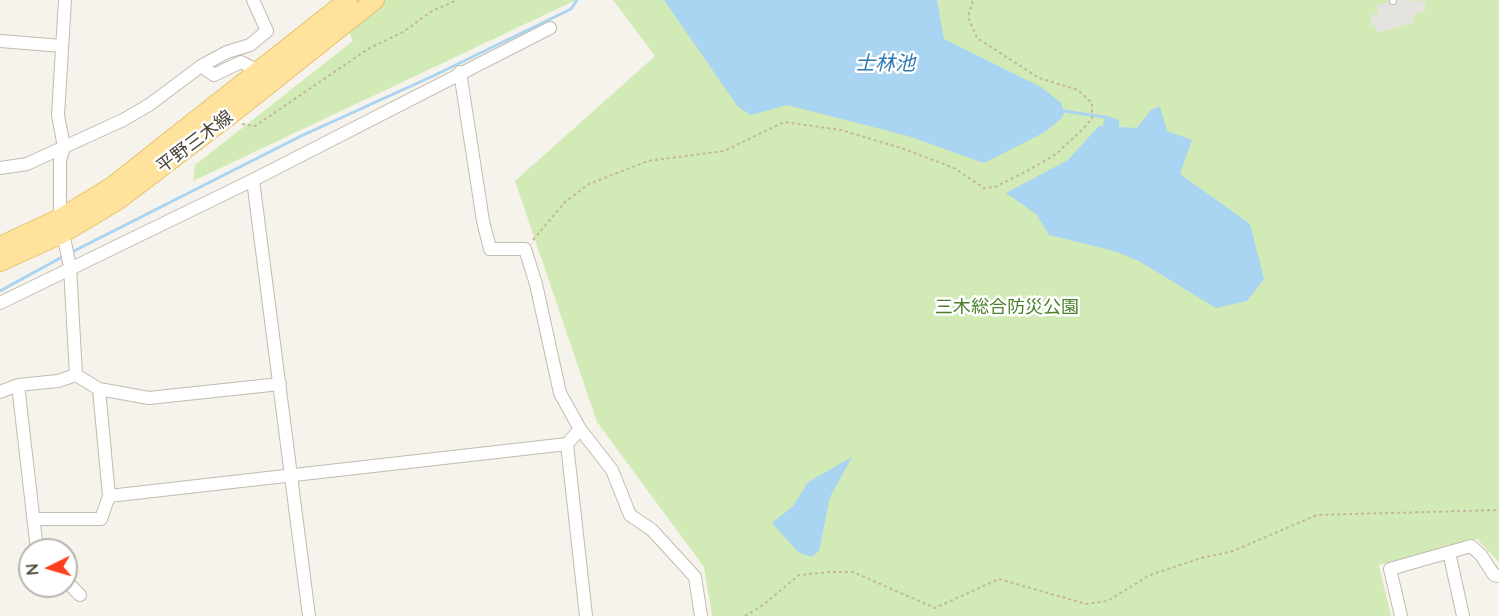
<!DOCTYPE html>
<meta charset="utf-8">
<style>
body{margin:0}
#map{position:relative;width:1499px;height:616px;overflow:hidden;background:#f6f3ec;font-family:Quicksand,sans-serif}
canvas{display:block}
.north{position:absolute;left:18px;top:538px;width:60px;height:60px;box-sizing:border-box;background:#fff;border:2px solid #b7b4b0;border-radius:50%;rotate:265deg;font-size:16px;font-weight:700;line-height:24px;text-align:center;color:#4b4439}
.north::after{content:'';display:block;margin:auto;width:21px;height:27px;background:#fc3f1d;clip-path:polygon(50% 0,100% 100%,50% 72%,0 100%)}
</style>
<div id="map">
<canvas width="1499" height="616"></canvas>
<div class="north">N</div>
</div>
<script>
const c = document.querySelector('canvas').getContext('2d');
c.lineJoin = 'round';
function fill(path, color) {
  c.fillStyle = color;
  c.fill(path, 'evenodd');
}
function shape(rows) {
  const path = new Path2D();
  for (const r of rows) {
    path.moveTo(r[0], r[1]);
    for (let i = 2; i < r.length; i += 2) path.lineTo(r[i], r[i + 1]);
  }
  return path;
}
function stroke(path, color, width, dash) {
  c.strokeStyle = color;
  c.lineWidth = width;
  c.lineCap = dash ? 'butt' : 'round';
  c.setLineDash(dash || []);
  c.stroke(path);
}
function drawText(font, color, halo, rows, align = 'center') {
  c.font = font + ' Quicksand,"Noto Sans JP",sans-serif';
  c.lineWidth = 5;
  c.setLineDash([]);
  c.textBaseline = 'middle';
  c.strokeStyle = halo;
  c.fillStyle = color;
  for (const [text, x, y, turn = 0] of rows) {
    c.save();
    c.translate(x, y);
    c.rotate((+turn || 0) * Math.PI / 180);
    c.textAlign = isNaN(turn) ? turn : align;
    if (halo) c.strokeText(text, 0, 0);
    c.fillText(text, 0, 0);
    c.restore();
  }
}
fill(shape([
 [335,0,576,0,193,181,195,165,353,41],
 [613,0,1499,0,1499,562,1477,539,1379,565,1391,616,712,616,704,567,597,422,515,181,655,56]
]), '#d2eab5');
fill(shape([
 [1395,0,1425,1,1425,11,1413,15,1414,22,1378,33,1375,25,1370,26,1372,15,1379,13,1376,6]
]), '#e5e3e0');
fill(shape([
 [664,0,937,0,944,39,1041,87,1061,103,1064,113,1062,118,1045,132,984,163,908,136,787,105,751,115,738,107],
 [1160,106,1167,131,1192,140,1180,174,1250,224,1264,279,1247,301,1216,308,1139,261,1114,251,1049,235,1036,214,1006,193,1068,160,1099,126,1103,126,1105,115,1119,120,1119,127,1137,128,1151,110],
 [852,457,830,497,819,551,811,557,798,552,772,523,793,506,808,482]
]), '#a9d4f2');
stroke(shape([
 [1064,111,1104,117],
 [70,253,301,136,433,76,571,9,577,0],
 [0,291,64,256]
]), '#a9d4f2', 3);
const service = shape([
 [1393,0,1393,1]
]);
const minor = shape([
 [65,0,58,115,64,147,60,161,60,218,70,267,76,375],
 [0,41,62,46],
 [201,66,214,75,241,62,258,71],
 [460,72,483,221,490,249,525,249,536,284,560,393,580,429,612,470,630,515,652,530,695,577,701,616],
 [0,168,27,164,123,120,149,105,201,66,227,52,250,45,267,31,253,0],
 [253,180,309,616],
 [0,303,253,180,550,28],
 [18,385,37,550],
 [99,389,109,496,567,444,580,429],
 [0,392,18,385,58,381,76,375,99,389,149,398,280,384],
 [567,444,586,616],
 [36,519,101,519,109,496],
 [1449,552,1463,616],
 [66,581,80,595],
 [1401,616,1390,569,1471,546,1481,555,1494,575,1499,576]
]);
const primary = shape([
 [0,246,60,218,111,187,348,0],
 [0,262,62,234,117,201,233,113,375,0]
]);
stroke(service, '#c2bbae', 8);
stroke(minor, '#c2bbae', 14);
stroke(primary, '#e6c16a', 20);
stroke(shape([
 [242,124,255,126,368,49,403,32,432,11,457,0],
 [533,240,565,202,589,184,648,161,724,151,784,122,841,130,904,149,954,168,984,188,995,187,1029,170,1056,154,1083,129,1092,118,1092,103,1078,90,1039,78,977,38,968,17,973,0],
 [745,616,763,605,799,575,831,572,853,572,935,608,999,579,1086,604,1107,601,1150,575,1201,558,1233,551,1317,515,1499,510]
]), '#c4b79f', 2, [3, 3]);
stroke(service, '#fff', 6);
stroke(minor, '#fff', 12);
stroke(primary, '#ffe39c', 18);
drawText('18px', '#4b4439', '#fff', [
 ["平野三木線",195,142,-37]
]);
drawText('18px', '#4a7f2a', '#fff', [
 ["三木総合防災公園",1007,308]
]);
drawText('italic 20px', '#2e7ab2', '#fff', [
 ["士林池",885,64]
]);
</script>
